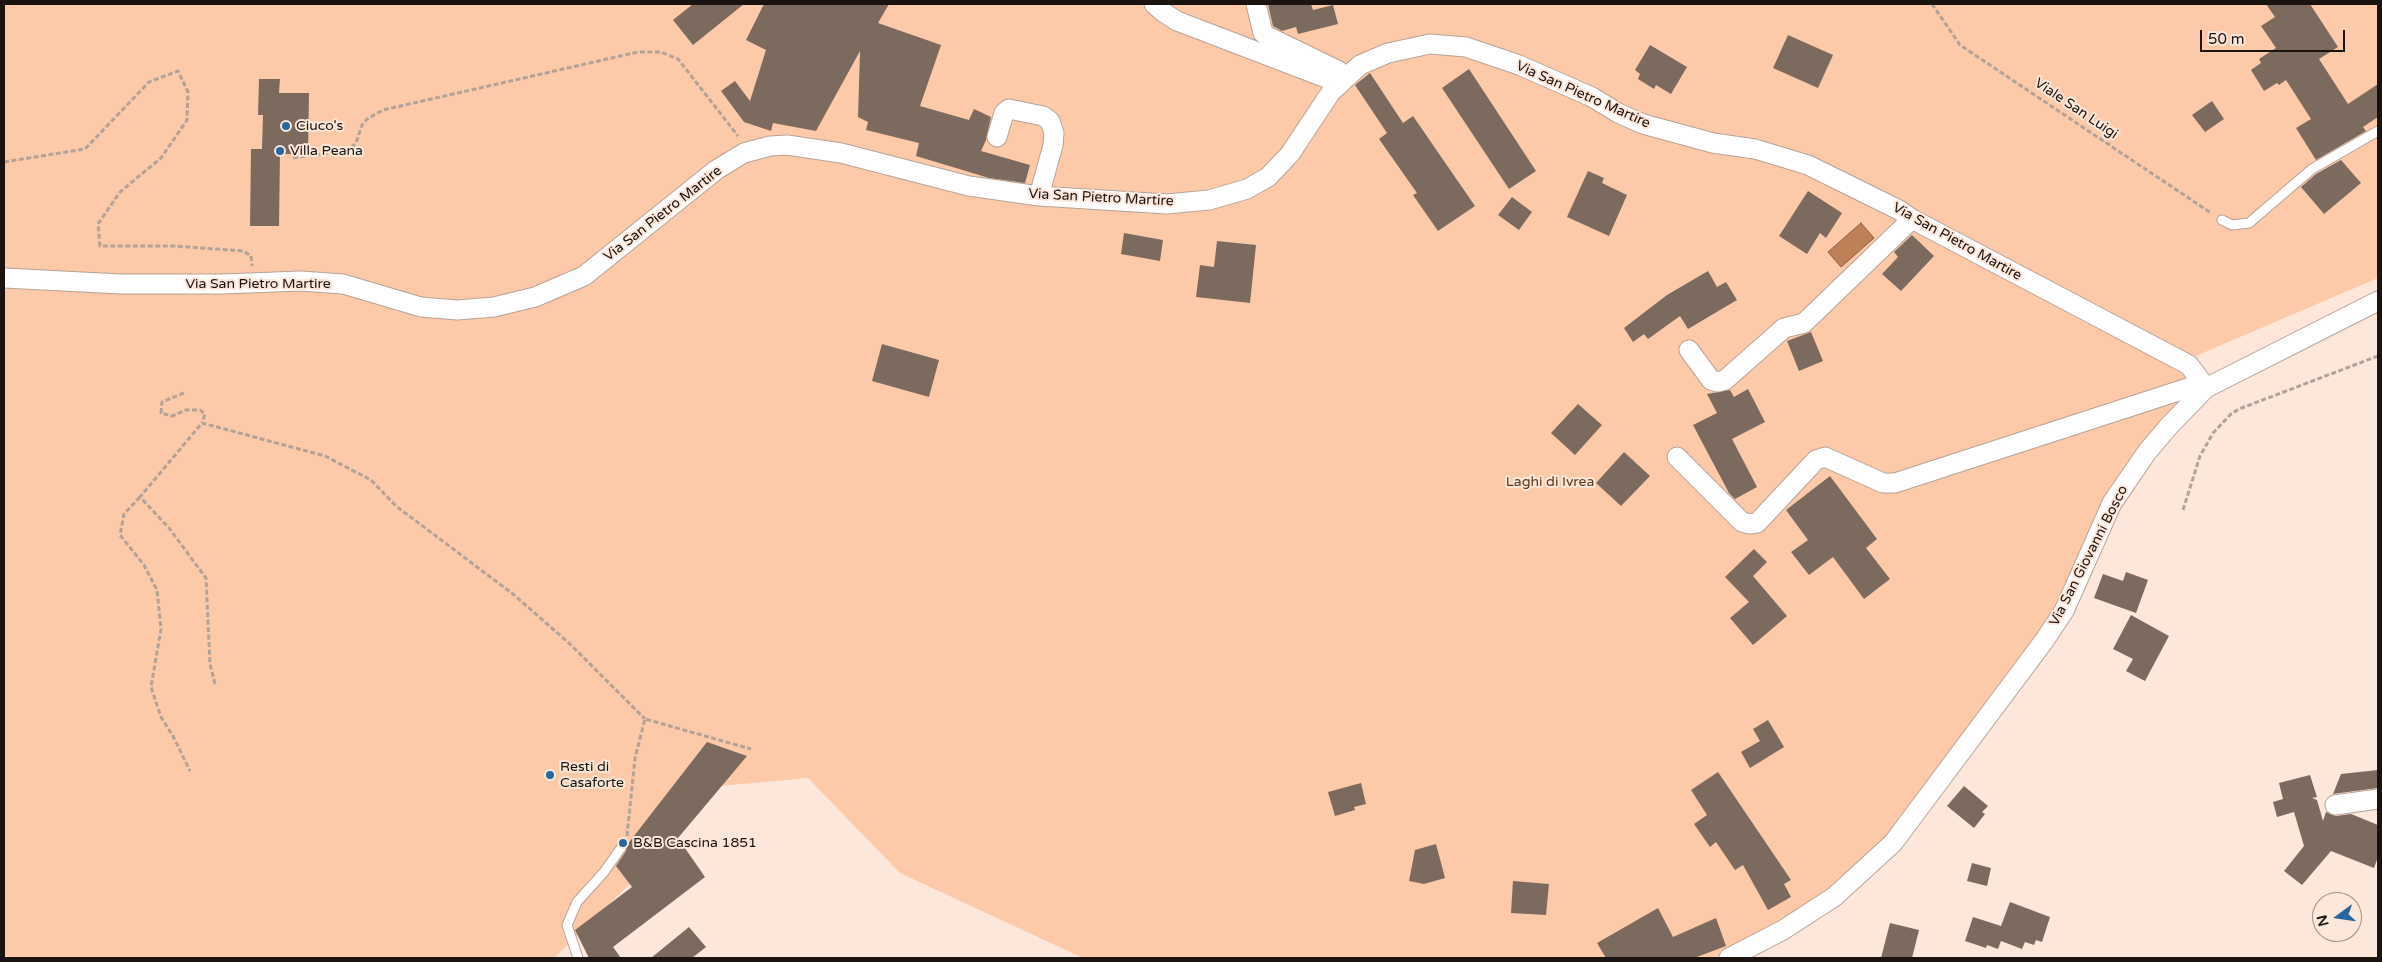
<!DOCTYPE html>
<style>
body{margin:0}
#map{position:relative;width:2382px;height:962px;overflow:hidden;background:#fce7da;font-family:"Varela Round",sans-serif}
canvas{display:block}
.frame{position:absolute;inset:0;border:5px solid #1a130f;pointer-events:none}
.north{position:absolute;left:2312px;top:892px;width:50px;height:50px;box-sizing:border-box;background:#fce7da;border:1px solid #a29289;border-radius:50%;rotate:256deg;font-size:14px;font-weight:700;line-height:20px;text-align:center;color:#1a130f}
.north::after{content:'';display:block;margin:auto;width:18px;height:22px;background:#28679e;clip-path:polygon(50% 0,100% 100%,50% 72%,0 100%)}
.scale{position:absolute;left:2200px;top:30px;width:145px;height:22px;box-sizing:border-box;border:2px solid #1a130f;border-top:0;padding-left:6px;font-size:15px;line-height:18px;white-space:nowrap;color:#1a130f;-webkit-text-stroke:4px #fce7da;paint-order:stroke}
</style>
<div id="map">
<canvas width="2382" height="962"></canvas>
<div class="frame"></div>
<div class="north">N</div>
<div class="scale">50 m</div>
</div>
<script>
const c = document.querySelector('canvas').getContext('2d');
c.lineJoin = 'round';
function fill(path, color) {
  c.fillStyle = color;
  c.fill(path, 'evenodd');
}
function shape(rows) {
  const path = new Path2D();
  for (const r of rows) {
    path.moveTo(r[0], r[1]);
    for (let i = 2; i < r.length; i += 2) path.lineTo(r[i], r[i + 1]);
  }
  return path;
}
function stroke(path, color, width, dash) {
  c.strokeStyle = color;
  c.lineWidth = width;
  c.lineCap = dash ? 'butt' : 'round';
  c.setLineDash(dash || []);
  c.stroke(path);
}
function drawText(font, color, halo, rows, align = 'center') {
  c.font = font + ' "Varela Round",sans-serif';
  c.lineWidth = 4;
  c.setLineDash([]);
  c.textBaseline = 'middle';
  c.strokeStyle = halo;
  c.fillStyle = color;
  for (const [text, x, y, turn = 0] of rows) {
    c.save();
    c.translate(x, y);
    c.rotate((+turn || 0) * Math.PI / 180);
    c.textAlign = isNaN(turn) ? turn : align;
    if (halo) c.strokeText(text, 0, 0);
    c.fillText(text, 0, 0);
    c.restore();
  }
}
fill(shape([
 [4,4,2378,4,2378,278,2191,358,2171,434,2060,602,1947,780,1889,860,1753,953,1741,958,1083,958,900,873,808,778,708,787,649,865,554,958,4,958]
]), '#fdcaa9');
const water = shape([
 [1861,223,1874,238,1841,267,1828,252,1861,223]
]);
fill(water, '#be8056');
stroke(water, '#8d5f41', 1);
fill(shape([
 [693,4,744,4,693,45,673,20],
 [764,4,889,4,878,23,941,45,920,106,969,120,974,109,991,117,986,140,981,151,1030,165,1025,183,989,178,916,156,919,143,866,130,868,122,858,117,860,51,816,131,773,123,771,131,744,122,721,91,735,81,750,101,766,50,746,40],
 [1268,4,1311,4,1313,10,1333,5,1338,24,1298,34,1296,27,1282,31,1273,26],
 [2266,4,2310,4,2338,47,2319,59,2348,104,2378,84,2378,117,2363,127,2366,131,2316,160,2296,128,2311,119,2286,80,2279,85,2277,83,2264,91,2251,70,2261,63,2259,59,2276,48,2261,26,2275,17],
 [1788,35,1833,55,1818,88,1773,68],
 [1650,45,1687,67,1671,94,1656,85,1654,89,1638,79,1640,74,1635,70],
 [1469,69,1536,171,1509,189,1442,88],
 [1370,73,1403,123,1413,116,1475,206,1438,231,1413,195,1417,193,1379,139,1387,133,1355,85],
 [259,79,280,79,279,93,309,93,308,154,280,154,279,226,250,226,251,149,262,149,263,115,258,115],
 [2212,101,2224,119,2205,132,2192,115],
 [2341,160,2361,183,2324,214,2301,187,2316,174],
 [1588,171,1604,178,1602,183,1627,195,1609,236,1567,217],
 [1808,191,1842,213,1826,238,1820,233,1807,254,1779,236],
 [1512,197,1532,212,1519,230,1498,215],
 [1124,233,1163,240,1160,261,1121,254],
 [1912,235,1934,256,1901,291,1882,274,1898,257,1894,252],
 [1217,241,1256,245,1250,303,1196,297,1200,265,1214,267],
 [1708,271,1717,287,1726,282,1737,300,1688,329,1680,316,1648,339,1644,334,1633,342,1624,328,1667,295],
 [1811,332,1823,361,1799,371,1787,341],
 [882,344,939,360,929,397,872,381],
 [1748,389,1765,422,1732,439,1757,487,1735,499,1729,493,1693,425,1717,413,1707,394,1730,390,1734,397],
 [1578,404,1602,425,1575,455,1551,433],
 [1624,452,1650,476,1621,506,1596,483],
 [1830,476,1877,539,1866,548,1890,579,1864,599,1833,557,1809,575,1791,552,1808,540,1786,510],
 [1754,549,1767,562,1753,576,1787,616,1753,645,1730,618,1749,602,1725,577],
 [2126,572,2148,580,2136,613,2094,598,2103,574,2123,581],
 [2131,615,2169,636,2145,681,2126,671,2133,659,2113,649],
 [1768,720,1784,747,1750,768,1741,752,1760,741,1753,729],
 [707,742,747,756,678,838,705,877,613,947,621,958,589,958,575,930,632,887,616,866,626,851,627,845],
 [2378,770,2378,788,2333,794,2341,774],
 [1718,772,1791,880,1784,884,1791,897,1768,910,1743,865,1735,870,1716,842,1710,847,1694,824,1707,815,1691,790],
 [2310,775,2317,797,2312,798,2317,800,2323,821,2326,812,2336,816,2351,814,2378,825,2378,857,2374,868,2331,851,2302,885,2284,871,2304,846,2294,812,2277,817,2273,802,2283,799,2279,783],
 [1361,783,1366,804,1354,807,1355,810,1335,816,1328,792],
 [1964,786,1988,806,1982,812,1985,814,1974,828,1947,806],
 [1436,844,1445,878,1424,884,1409,881,1415,850],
 [1972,863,1991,868,1987,886,1967,881],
 [1513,881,1549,884,1546,915,1511,913],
 [2010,902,2050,917,2042,942,2036,940,2034,945,2025,942,2022,949,2001,941,1998,949,1987,945,1986,948,1965,941,1973,917,2001,926],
 [1658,908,1673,937,1716,918,1726,946,1694,958,1606,958,1597,943],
 [1890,923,1919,930,1912,958,1881,958],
 [689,927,706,947,692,958,651,958]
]), '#7c6a5f');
const service = shape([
 [2222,220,2232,225,2249,223,2312,169,2378,131],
 [578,958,567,925,577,902,604,872,621,848]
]);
const minor = shape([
 [1154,4,1163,12,1177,21,1339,83],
 [1256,4,1263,33,1267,36,1339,71],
 [997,137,1004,113,1009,109,1043,116,1050,121,1054,133,1053,145,1039,196],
 [4,278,121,284,222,284,301,281,343,284,421,307,457,310,494,307,535,297,584,276,716,170,744,153,770,146,787,145,841,153,969,186,1039,196,1167,204,1209,200,1247,189,1268,177,1290,154,1331,92,1360,65,1388,53,1430,44,1466,47,1519,65,1592,97,1618,113,1643,124,1713,143,1755,149,1808,165,1899,210,1912,219,2189,365,2206,388],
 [1689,350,1711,380,1718,382,1725,380,1784,328,1804,323,1912,219],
 [1677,457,1742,522,1750,524,1757,523,1816,460,1825,457,1883,483,1895,483,2203,383],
 [2335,805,2378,799],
 [1729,958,1783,930,1834,897,1893,843,2044,641,2064,611,2112,503,2147,452,2169,426,2206,388,2378,301]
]);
stroke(service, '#b6a397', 11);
stroke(minor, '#b6a397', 21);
stroke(shape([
 [1932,4,1960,45,2211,213],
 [293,158,349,150,356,143,362,125,367,119,383,110,638,52,661,52,678,59,738,136],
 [4,162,85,149,149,82,178,71,188,92,187,120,161,158,120,192,98,224,100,246,174,246,243,251,251,256,252,266],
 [184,393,162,402,161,413,172,416,186,410,200,410,205,414,202,423],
 [140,497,124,514,120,535,144,565,157,590,161,629,151,687,161,717,173,736,190,771],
 [2183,510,2200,456,2213,433,2231,414,2239,409,2378,356],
 [215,684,210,664,206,578,169,528,140,497,202,423,325,456,371,480,396,506,513,594,570,644,645,719],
 [627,836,635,758,645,719,751,749]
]), '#b3a298', 3, [5, 2.5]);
stroke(service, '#fff', 9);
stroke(minor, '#fff', 19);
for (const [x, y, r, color] of [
 [286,126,5,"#28679e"],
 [280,151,5,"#28679e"],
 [550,775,5,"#28679e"],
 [623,843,5,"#28679e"]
]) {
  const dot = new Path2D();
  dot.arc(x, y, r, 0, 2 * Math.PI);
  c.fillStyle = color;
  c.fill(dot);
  stroke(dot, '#fce7da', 2);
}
drawText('14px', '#1a130f', '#fce7da', [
 ["Via San Pietro Martire",1583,95,24],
 ["Viale San Luigi",2076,109,34],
 ["Via San Pietro Martire",1101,198,3],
 ["Via San Pietro Martire",663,214,-38],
 ["Via San Pietro Martire",1957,242,29],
 ["Via San Pietro Martire",258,284],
 ["Via San Giovanni Bosco",2089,556,-63]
]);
drawText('14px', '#1a130f', '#fce7da', [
 ["Ciuco's",296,126],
 ["Villa Peana",290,151],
 ["Resti di",560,767],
 ["Casaforte",560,783],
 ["B&B Cascina 1851",633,843]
], 'left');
drawText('14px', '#613617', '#fce7da', [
 ["Laghi di Ivrea",1550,482]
]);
</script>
